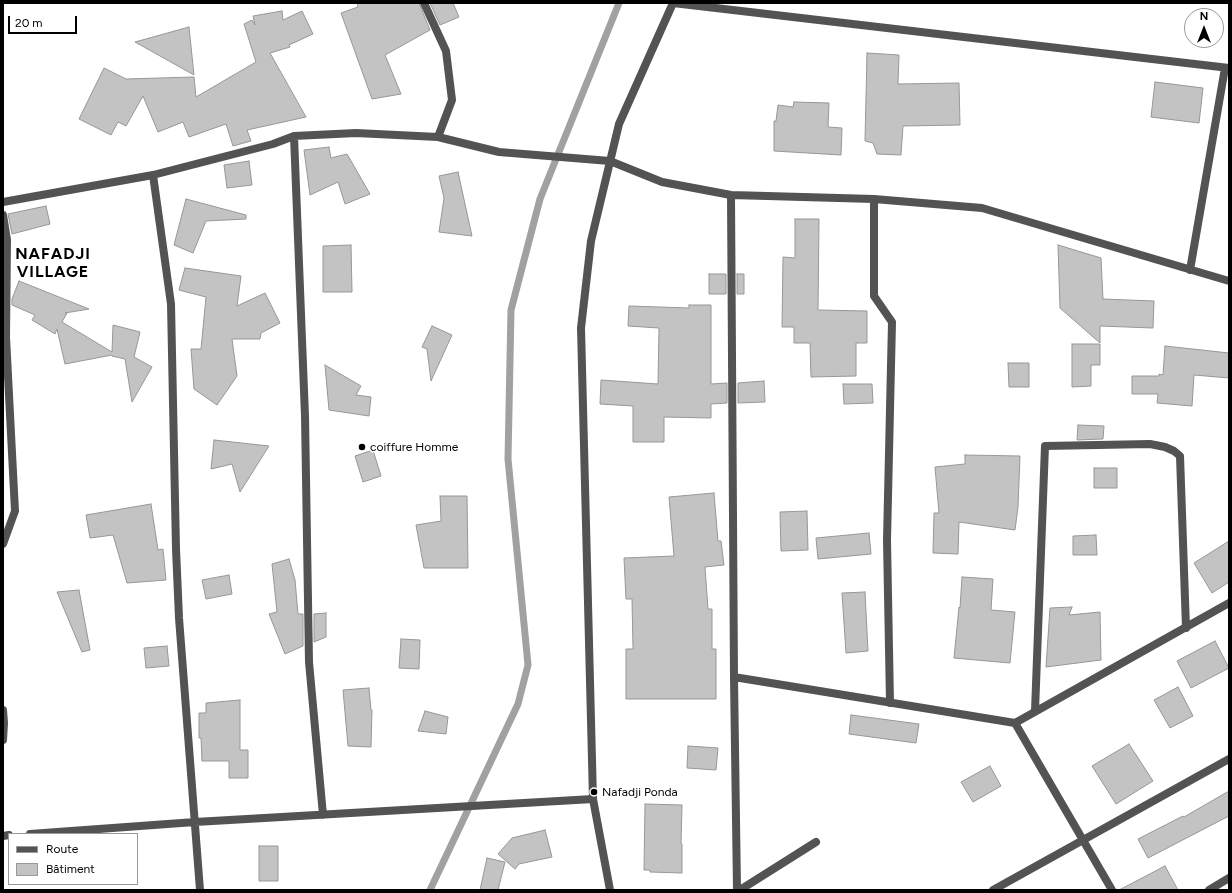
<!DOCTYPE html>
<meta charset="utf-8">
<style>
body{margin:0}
#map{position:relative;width:1232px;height:893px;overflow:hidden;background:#fff;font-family:Figtree,sans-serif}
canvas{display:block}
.frame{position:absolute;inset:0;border:4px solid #000;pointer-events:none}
.legend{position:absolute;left:8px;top:833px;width:130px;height:52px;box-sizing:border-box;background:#fff;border:1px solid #999;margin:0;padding:5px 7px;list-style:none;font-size:12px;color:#000}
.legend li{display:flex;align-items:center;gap:8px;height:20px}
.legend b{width:20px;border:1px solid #999}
.north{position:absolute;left:1184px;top:8px;width:40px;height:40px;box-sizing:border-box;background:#fff;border:1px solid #999;border-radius:50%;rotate:0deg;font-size:11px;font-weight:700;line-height:16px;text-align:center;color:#000}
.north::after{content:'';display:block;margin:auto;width:14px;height:18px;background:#000;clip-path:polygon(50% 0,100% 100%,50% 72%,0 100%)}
.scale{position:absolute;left:8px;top:16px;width:69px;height:18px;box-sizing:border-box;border:2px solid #000;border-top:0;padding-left:5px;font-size:12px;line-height:14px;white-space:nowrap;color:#000;-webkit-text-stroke:3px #fff;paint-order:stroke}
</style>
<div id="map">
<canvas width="1232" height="893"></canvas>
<div class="frame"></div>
<ul class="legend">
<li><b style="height:5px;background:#535353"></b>Route</li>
<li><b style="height:11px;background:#c3c3c3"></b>Bâtiment</li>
</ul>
<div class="north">N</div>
<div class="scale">20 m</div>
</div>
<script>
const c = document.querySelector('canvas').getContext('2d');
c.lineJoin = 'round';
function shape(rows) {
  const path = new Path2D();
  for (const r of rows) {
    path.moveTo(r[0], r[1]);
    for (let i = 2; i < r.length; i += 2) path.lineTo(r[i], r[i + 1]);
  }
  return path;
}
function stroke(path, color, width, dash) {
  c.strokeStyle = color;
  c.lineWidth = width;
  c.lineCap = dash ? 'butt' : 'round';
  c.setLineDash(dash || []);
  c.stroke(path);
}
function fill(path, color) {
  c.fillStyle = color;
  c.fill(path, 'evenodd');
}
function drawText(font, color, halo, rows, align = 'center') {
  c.font = font + ' Figtree,sans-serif';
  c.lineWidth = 3;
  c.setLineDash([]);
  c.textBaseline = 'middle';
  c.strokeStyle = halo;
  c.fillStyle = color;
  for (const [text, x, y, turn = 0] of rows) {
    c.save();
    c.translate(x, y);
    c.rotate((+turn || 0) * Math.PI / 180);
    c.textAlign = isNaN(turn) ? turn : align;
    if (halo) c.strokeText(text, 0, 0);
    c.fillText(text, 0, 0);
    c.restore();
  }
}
stroke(shape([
 [430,890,518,704,528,665,508,459,511,310,540,199,619,3]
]), '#a1a1a1', 7);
const building = shape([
 [357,3,419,3,430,30,385,55,401,94,372,99,341,13,358,7,357,3],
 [430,3,453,3,459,17,440,25,430,3],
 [282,11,283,20,302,11,313,34,289,45,290,47,270,53,306,117,247,130,251,141,233,146,226,124,189,137,183,122,158,132,143,96,126,126,118,122,111,135,79,119,104,68,126,79,194,77,196,97,256,62,244,24,252,20,255,25,253,16,282,11],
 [189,27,194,75,135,42,189,27],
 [867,53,899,55,898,84,959,83,960,125,903,126,901,155,877,154,873,143,865,141,867,53],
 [1155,82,1203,88,1199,123,1151,117,1155,82],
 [794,102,829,103,828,127,842,128,841,155,774,151,774,121,776,121,778,105,793,107,794,102],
 [329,147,331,158,347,154,370,194,345,204,338,182,310,195,304,150,329,147],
 [249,161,252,185,227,188,224,165,249,161],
 [458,172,472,236,439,232,444,198,439,176,458,172],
 [186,199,246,215,246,219,206,221,193,253,174,245,186,199],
 [46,206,50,224,12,234,8,214,46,206],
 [795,219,819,219,818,310,867,311,867,343,856,343,856,376,811,377,810,343,794,343,794,327,782,327,783,257,795,258,795,219],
 [351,245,352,292,323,292,323,246,351,245],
 [1058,245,1101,258,1103,299,1154,301,1153,328,1100,326,1100,343,1060,308,1058,245],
 [185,268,241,276,237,306,265,293,280,323,261,333,260,339,232,339,237,376,217,405,194,389,191,349,201,349,206,297,179,290,185,268],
 [709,274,726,274,726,294,709,294,709,274],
 [737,274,744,274,744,294,737,294,737,274],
 [19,281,89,309,65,313,67,313,62,322,112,352,113,325,140,332,134,357,152,367,132,402,125,359,112,356,112,355,65,364,57,329,55,334,32,320,35,315,12,305,12,299,19,281],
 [689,305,711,305,711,384,727,383,727,403,711,404,711,418,664,417,664,442,633,442,633,406,600,404,601,380,658,384,659,328,628,326,629,306,689,308,689,305],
 [432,326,452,335,431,381,427,349,422,347,432,326],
 [1072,344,1100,344,1100,365,1091,365,1091,386,1072,387,1072,344],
 [1165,346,1229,353,1229,378,1194,375,1192,406,1157,403,1158,394,1132,394,1132,376,1159,376,1159,374,1163,375,1165,346],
 [1008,363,1029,363,1029,387,1009,387,1008,363],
 [325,365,361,386,356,395,371,397,369,416,329,410,325,365],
 [764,381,765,402,738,403,738,383,764,381],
 [843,384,872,384,873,403,844,404,843,384],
 [1078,425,1104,426,1103,439,1077,440,1078,425],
 [214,440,269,446,240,492,232,464,211,469,214,440],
 [373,450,381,476,363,482,355,456,373,450],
 [965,455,1020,456,1018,507,1015,530,959,522,958,554,933,553,934,513,939,513,935,467,965,464,965,455],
 [1094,468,1117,468,1117,488,1094,488,1094,468],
 [714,493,718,541,721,541,724,565,705,567,708,609,712,609,712,649,716,649,716,699,626,699,626,649,633,649,632,599,626,599,624,558,674,556,669,497,714,493],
 [440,496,467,496,468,568,424,568,416,525,441,521,440,496],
 [151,504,158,550,163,549,166,580,127,583,113,535,90,538,86,515,151,504],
 [807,511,808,550,781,551,780,512,807,511],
 [869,533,871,554,818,559,816,538,869,533],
 [1096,535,1097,555,1073,555,1073,536,1096,535],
 [1229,541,1229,582,1212,593,1194,563,1229,541],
 [289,559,295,580,298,614,303,614,303,646,285,654,269,614,277,612,272,564,289,559],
 [229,575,232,594,206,599,202,580,229,575],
 [962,577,993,579,991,610,1015,612,1010,663,954,658,959,607,960,608,962,577],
 [79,590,90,650,82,652,57,592,79,590],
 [865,592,868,651,846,653,842,593,865,592],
 [1072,607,1069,615,1100,612,1101,660,1046,667,1050,608,1072,607],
 [326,613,326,637,314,642,314,614,326,613],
 [401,639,420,640,419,669,399,668,401,639],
 [1215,641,1229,668,1191,688,1177,661,1215,641],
 [167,646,169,666,146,668,144,648,167,646],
 [1178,687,1193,716,1170,728,1154,700,1178,687],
 [369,688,371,710,372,710,371,747,348,746,343,690,369,688],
 [240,700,240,750,248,750,248,778,229,778,229,761,202,761,201,738,199,738,199,713,206,713,206,703,240,700],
 [425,711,448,717,446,734,418,731,425,711],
 [851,715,919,724,916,743,849,734,851,715],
 [1129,744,1153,781,1116,804,1092,766,1129,744],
 [688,746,718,748,716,770,687,768,688,746],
 [990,766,1001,786,973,802,961,782,990,766],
 [1229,791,1229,816,1148,858,1138,839,1183,816,1184,817,1229,791],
 [645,804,682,805,681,844,682,844,682,873,650,872,650,870,644,870,645,804],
 [545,830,552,857,519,864,515,869,498,854,512,838,545,830],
 [259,846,278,846,278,881,259,881,259,846],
 [487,858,505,862,498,890,480,890,487,858],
 [1165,866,1178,890,1119,890,1165,866]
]);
fill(building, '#c3c3c3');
stroke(building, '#979797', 1);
stroke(shape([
 [424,3,446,51,452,100,438,137],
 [673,3,1229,68],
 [294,136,305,416,309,662,323,815],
 [153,175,171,304,176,549,179,618,200,890],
 [731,195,734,677,737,890],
 [874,199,874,296,892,322,887,540,890,703],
 [3,202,153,175,273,144,294,136,356,133,438,137,499,152,610,161,662,182,731,195,874,199,982,208,1229,281],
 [3,215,7,240,6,337,15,511,3,544],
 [1190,270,1225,68],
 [734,677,1015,723,1229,603],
 [3,710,4,723,3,740],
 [1035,711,1045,446,1150,444,1165,447,1174,451,1180,456,1186,628],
 [1015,723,1112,890],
 [30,834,195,822,593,799],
 [3,836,9,835],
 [610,890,593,799,581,328,591,241,619,124,673,3],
 [740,890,816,842],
 [993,890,1229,759],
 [1209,890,1229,878]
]), '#535353', 8);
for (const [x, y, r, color] of [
 [362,447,4,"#000"],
 [594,792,4,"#000"]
]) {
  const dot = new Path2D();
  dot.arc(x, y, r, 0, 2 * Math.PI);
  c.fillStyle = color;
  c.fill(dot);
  stroke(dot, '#fff', 1.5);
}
drawText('12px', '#000', '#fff', [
 ["coiffure Homme",370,447],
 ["Nafadji Ponda",602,792]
], 'left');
c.letterSpacing = '1px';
drawText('bold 16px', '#000', '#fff', [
 ["NAFADJI",53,254],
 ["VILLAGE",53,272]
]);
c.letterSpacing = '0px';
</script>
